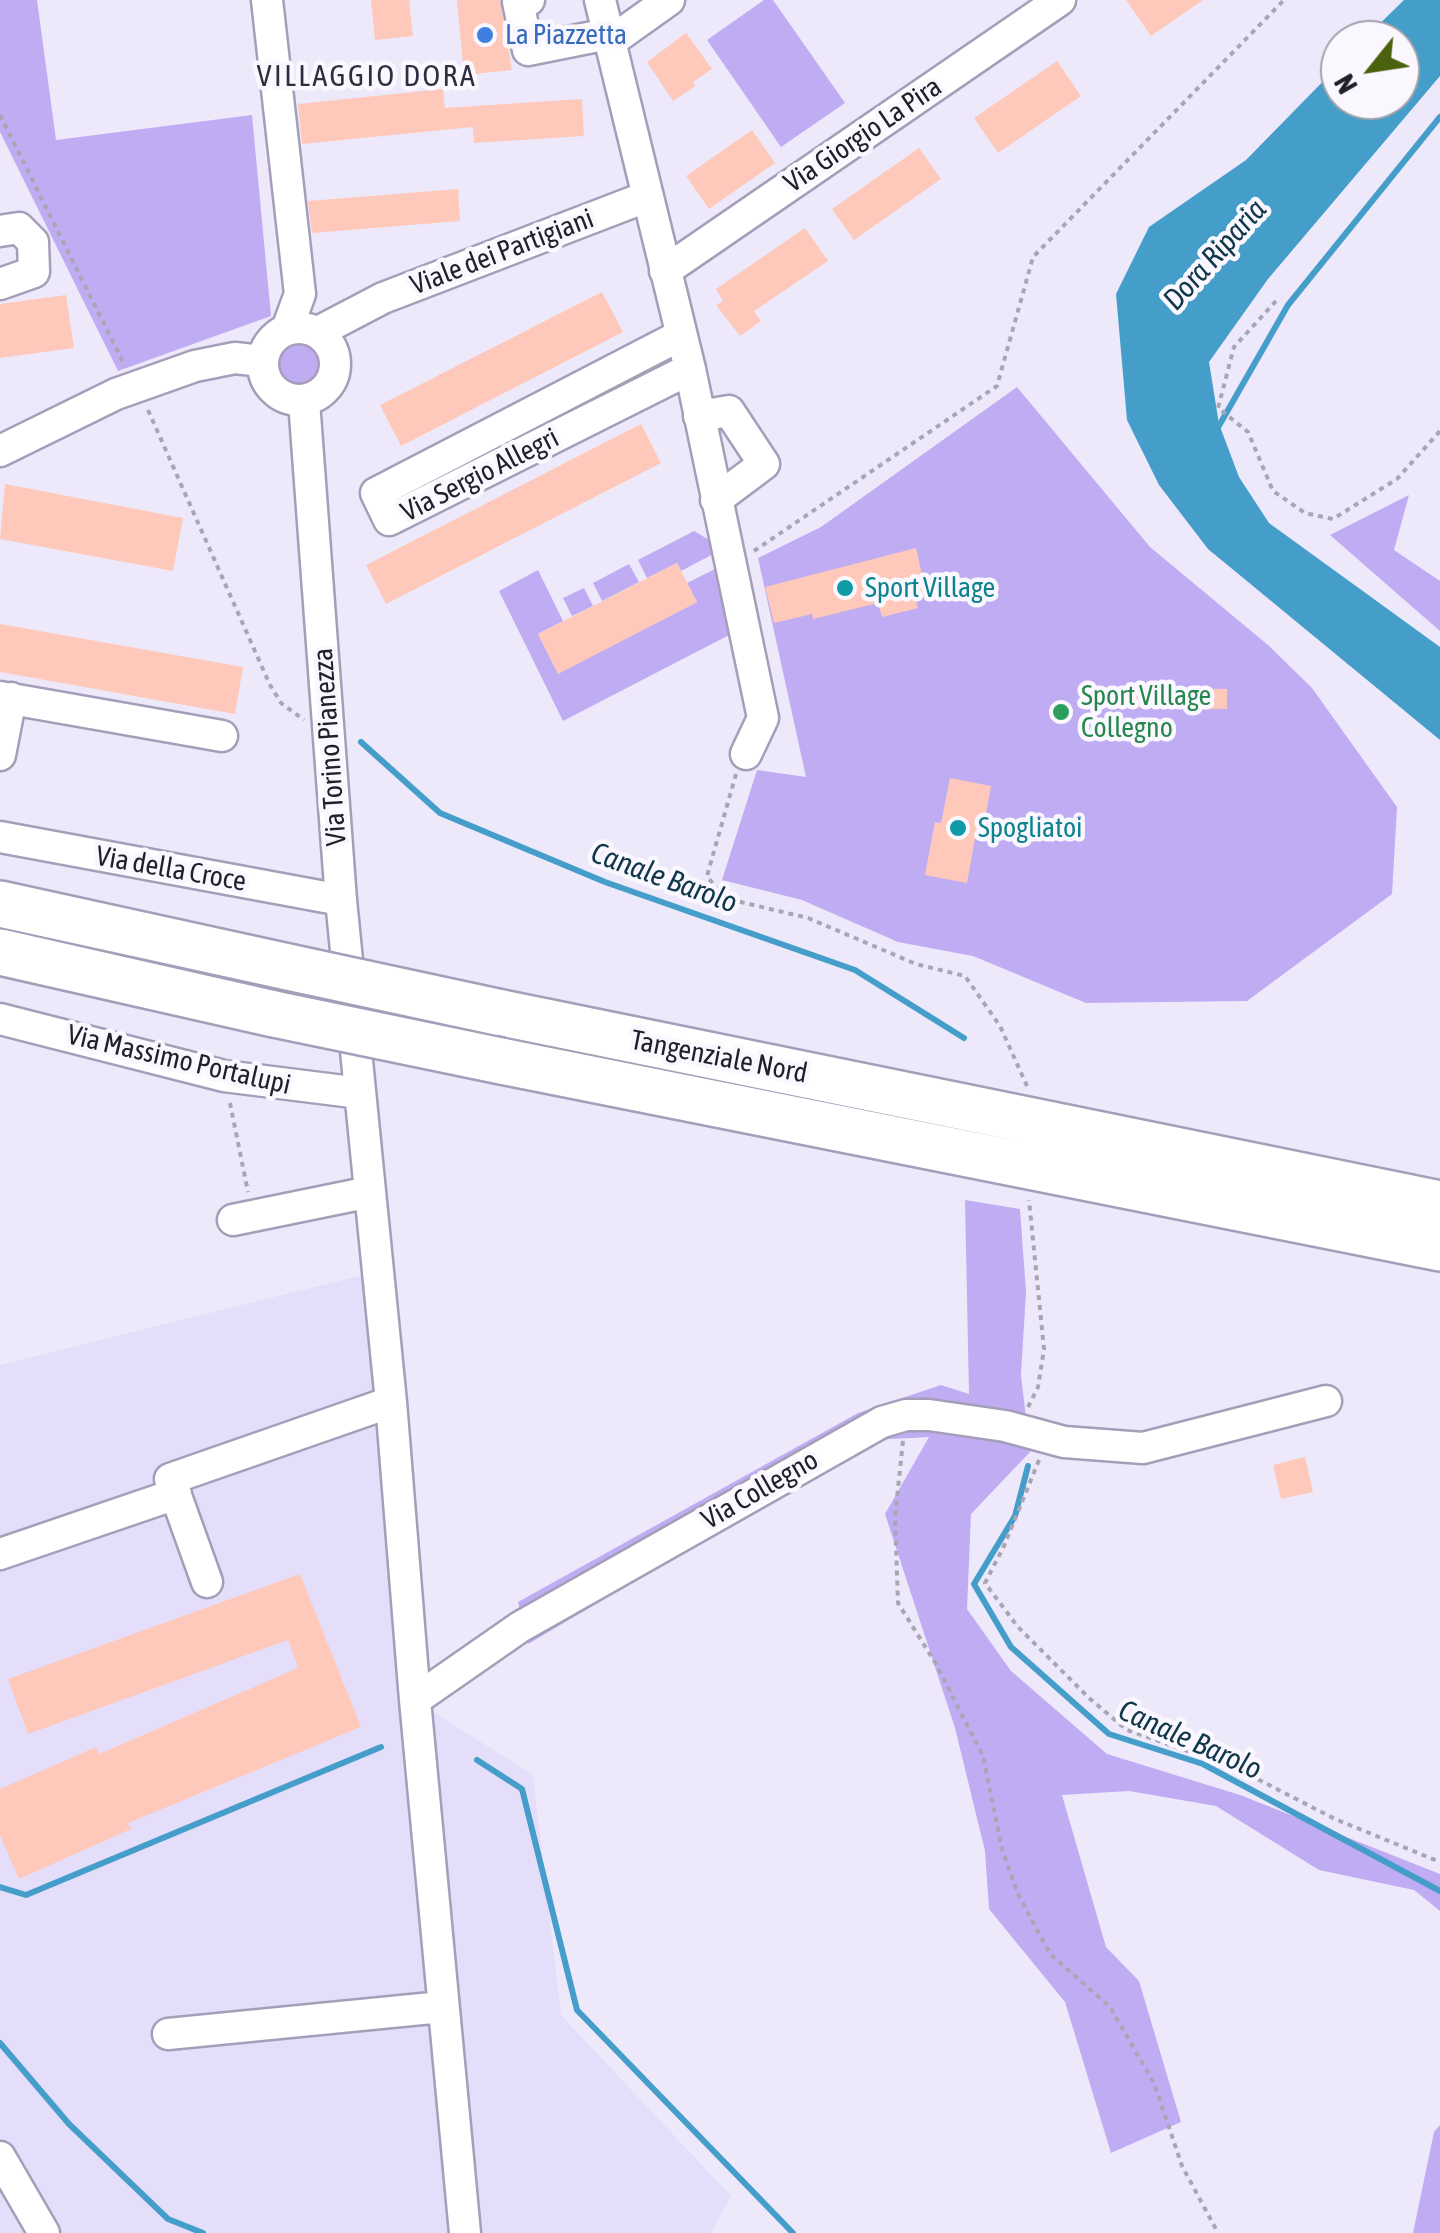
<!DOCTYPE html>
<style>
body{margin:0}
#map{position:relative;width:1440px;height:2233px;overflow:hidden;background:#ede9fb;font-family:"Asap Condensed",sans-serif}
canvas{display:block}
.north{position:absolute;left:1320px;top:20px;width:100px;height:100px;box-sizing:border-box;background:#faf8fe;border:2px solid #a3a1a9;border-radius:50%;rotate:240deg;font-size:28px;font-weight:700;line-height:40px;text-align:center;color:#211f29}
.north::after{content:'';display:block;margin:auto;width:35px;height:45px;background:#4a610e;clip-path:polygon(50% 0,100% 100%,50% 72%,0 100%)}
</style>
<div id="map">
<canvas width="1440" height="2233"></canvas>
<div class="north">N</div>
</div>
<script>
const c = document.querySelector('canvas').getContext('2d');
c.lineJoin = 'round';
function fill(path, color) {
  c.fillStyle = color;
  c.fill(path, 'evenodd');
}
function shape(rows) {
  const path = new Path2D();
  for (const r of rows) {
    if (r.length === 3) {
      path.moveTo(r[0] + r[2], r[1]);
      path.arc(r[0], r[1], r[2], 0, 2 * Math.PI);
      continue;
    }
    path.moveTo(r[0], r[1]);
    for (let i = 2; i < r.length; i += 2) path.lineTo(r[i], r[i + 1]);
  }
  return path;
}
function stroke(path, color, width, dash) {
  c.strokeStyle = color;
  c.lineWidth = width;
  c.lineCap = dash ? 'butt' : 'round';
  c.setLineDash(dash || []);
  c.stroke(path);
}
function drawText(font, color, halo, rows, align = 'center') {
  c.font = font + ' "Asap Condensed",sans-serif';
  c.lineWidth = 9;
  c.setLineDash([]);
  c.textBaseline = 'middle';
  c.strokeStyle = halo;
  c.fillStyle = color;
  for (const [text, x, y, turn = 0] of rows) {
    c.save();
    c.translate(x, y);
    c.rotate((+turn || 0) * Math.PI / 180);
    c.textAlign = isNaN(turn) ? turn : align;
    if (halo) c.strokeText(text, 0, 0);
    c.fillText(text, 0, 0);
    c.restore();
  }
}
fill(shape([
 [379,1271,415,1700,533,1775,561,2015,731,2196,711,2233,0,2233,0,1365]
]), '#e5defb');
fill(shape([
 [0,0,37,0,56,140,252,115,271,316,118,371,0,132],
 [764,0,773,0,845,103,781,147,707,40],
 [299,364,23],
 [1017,387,1150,547,1268,645,1312,688,1397,807,1392,894,1247,1001,1086,1003,973,956,898,942,802,900,722,880,757,770,806,777,758,558,821,527],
 [1409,495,1394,550,1440,581,1440,631,1330,535],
 [694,531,711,541,715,553,681,571,677,563,647,578,638,560],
 [629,564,639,582,602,601,593,583],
 [719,567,735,632,563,721,499,591,538,570,563,621,538,634,558,673,697,602,687,583],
 [584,588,593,606,572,616,563,598],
 [965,1200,1020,1209,1026,1292,1021,1375,1030,1452,971,1514,967,1609,1011,1671,1107,1754,1240,1795,1440,1874,1440,1911,1414,1890,1319,1870,1216,1806,1129,1791,1062,1795,1106,1947,1139,1981,1181,2122,1111,2153,1065,2002,989,1909,985,1851,955,1728,885,1514,929,1437,874,1440,528,1644,518,1602,858,1413,941,1385,969,1394],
 [1440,2125,1440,2233,1413,2233,1434,2132]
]), '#c0acf3');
fill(shape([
 [1404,0,1440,0,1440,76,1268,279,1209,362,1219,424,1239,477,1269,523,1440,647,1440,740,1208,549,1159,485,1127,420,1116,294,1149,227,1246,160,1340,64,1340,100,1400,100,1400,40,1363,40]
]), '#459ec9');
stroke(shape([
 [1216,431,1288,305,1440,117],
 [361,742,440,813,605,882,855,970,964,1038],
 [1028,1466,1015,1516,974,1584,1011,1647,1109,1734,1203,1764,1440,1891],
 [477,1760,522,1789,577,2010,793,2233],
 [0,1887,26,1895,381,1747],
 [0,2043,69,2124,168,2219,203,2233]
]), '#459ec9', 6);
fill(shape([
 [371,0,409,0,413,36,375,40],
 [457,0,500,0,512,70,464,75],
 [1126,0,1203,0,1151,36],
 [686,33,712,69,693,82,696,86,673,101,647,62],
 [1057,61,1081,96,998,153,974,118],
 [443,89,445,108,582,99,584,136,474,143,473,127,302,144,298,104],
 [752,130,775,163,709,209,686,176],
 [919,148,941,179,854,240,832,209],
 [458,189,460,221,312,233,308,201],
 [805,228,828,261,754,311,761,321,740,336,716,305,723,301,716,289],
 [602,292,623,332,401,446,380,405],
 [66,295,74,348,0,358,0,304],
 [641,424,661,463,386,604,366,565],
 [5,484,183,518,173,571,0,539],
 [916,548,926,592,914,595,918,608,882,617,878,603,813,619,812,614,774,623,765,587],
 [677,563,697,602,558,674,538,634],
 [0,624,243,667,235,714,0,672],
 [1106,687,1227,689,1227,709,1106,707],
 [950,778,991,786,982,835,976,833,967,883,925,875,935,822,941,823],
 [1305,1457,1313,1492,1281,1499,1273,1465],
 [300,1574,361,1727,128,1823,131,1829,19,1879,0,1836,0,1789,96,1747,99,1754,298,1668,288,1640,28,1734,8,1679]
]), '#fec9ba');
const minor = shape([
 [267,0,300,294,287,329],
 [529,0,518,2,528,50,608,34],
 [600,0,690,369,763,718,746,754],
 [610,42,669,0],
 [0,231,19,228,33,242,34,272,0,284],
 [665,271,1060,0],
 [299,364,36],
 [318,332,383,298,646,197],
 [681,335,376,493,389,520,690,369],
 [304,401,341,900,391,1402,415,1700,465,2233],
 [699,416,729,411,764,464,716,500],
 [0,451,116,394,195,366,235,358,262,361],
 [0,697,222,736],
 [0,755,11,698],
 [0,837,341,900],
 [0,1019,224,1076,360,1093],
 [233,1220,370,1192],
 [0,1554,176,1494],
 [207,1582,170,1479,391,1402],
 [415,1700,520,1627,882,1422,906,1415,929,1415,1005,1426,1064,1442,1143,1448,1326,1401],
 [168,2034,442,2007],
 [0,2157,44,2233]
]);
const highway = shape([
 [0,904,288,967],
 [0,952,274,1014],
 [497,1012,1440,1204],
 [501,1061,1440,1248]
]);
stroke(minor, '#a49eb9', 35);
stroke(highway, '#a49eb9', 50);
stroke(shape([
 [0,115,125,366],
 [1276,301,1234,347,1218,408,1248,432,1273,491,1305,513,1333,519,1397,479,1440,431],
 [148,410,270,685,281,703,304,720],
 [754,551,997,386,1033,257,1284,0],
 [736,774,707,876,724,898,808,918,916,964,965,976,1000,1026,1027,1086],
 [230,1103,248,1192],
 [1028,1407,1038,1387,1044,1349,1029,1200],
 [903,1441,895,1517,898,1603,936,1664,983,1756,1002,1849,1018,1894,1050,1954,1110,2007,1154,2083,1182,2166,1218,2233],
 [1039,1460,1004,1546,985,1583,1018,1627,1089,1698,1127,1730,1234,1767,1335,1819,1440,1862]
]), '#a8a5b4', 4, [5, 5]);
stroke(minor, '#fff', 30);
stroke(highway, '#fff', 45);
const highwayBridge = shape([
 [288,967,497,1012],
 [274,1014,501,1061]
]);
stroke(highwayBridge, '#a49eb9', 50, []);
stroke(highwayBridge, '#fff', 45);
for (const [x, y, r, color] of [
 [485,35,10,"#3f7fe0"],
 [845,588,10,"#0f9aa8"],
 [1061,712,10,"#2e9e5b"],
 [958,828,10,"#0f9aa8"]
]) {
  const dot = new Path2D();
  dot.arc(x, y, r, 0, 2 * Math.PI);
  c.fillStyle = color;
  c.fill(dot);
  stroke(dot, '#faf8fe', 4);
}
drawText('28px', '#366cbe', '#faf8fe', [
 ["La Piazzetta",505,35]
], 'left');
drawText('28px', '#211f29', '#faf8fe', [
 ["Via Giorgio La Pira",863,135,-34],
 ["Viale dei Partigiani",502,252,-21],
 ["Via Sergio Allegri",480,475,-27],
 ["Via Torino Pianezza",330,747,-94],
 ["Via della Croce",171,869,10],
 ["Tangenziale Nord",719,1057,11],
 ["Via Massimo Portalupi",179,1060,13],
 ["Via Collegno",760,1490,-30]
]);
drawText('28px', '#0d838f', '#faf8fe', [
 ["Sport Village",865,588],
 ["Spogliatoi",978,828]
], 'left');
drawText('28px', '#27864d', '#faf8fe', [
 ["Sport Village",1081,696],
 ["Collegno",1081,728]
], 'left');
c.letterSpacing = '2.5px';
drawText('30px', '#322c42', '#faf8fe', [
 ["VILLAGGIO DORA",367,77]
]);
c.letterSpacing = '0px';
drawText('italic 30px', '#10374a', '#faf8fe', [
 ["Dora Riparia",1215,255,-48],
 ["Canale Barolo",664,878,20],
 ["Canale Barolo",1190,1740,24]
]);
</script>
